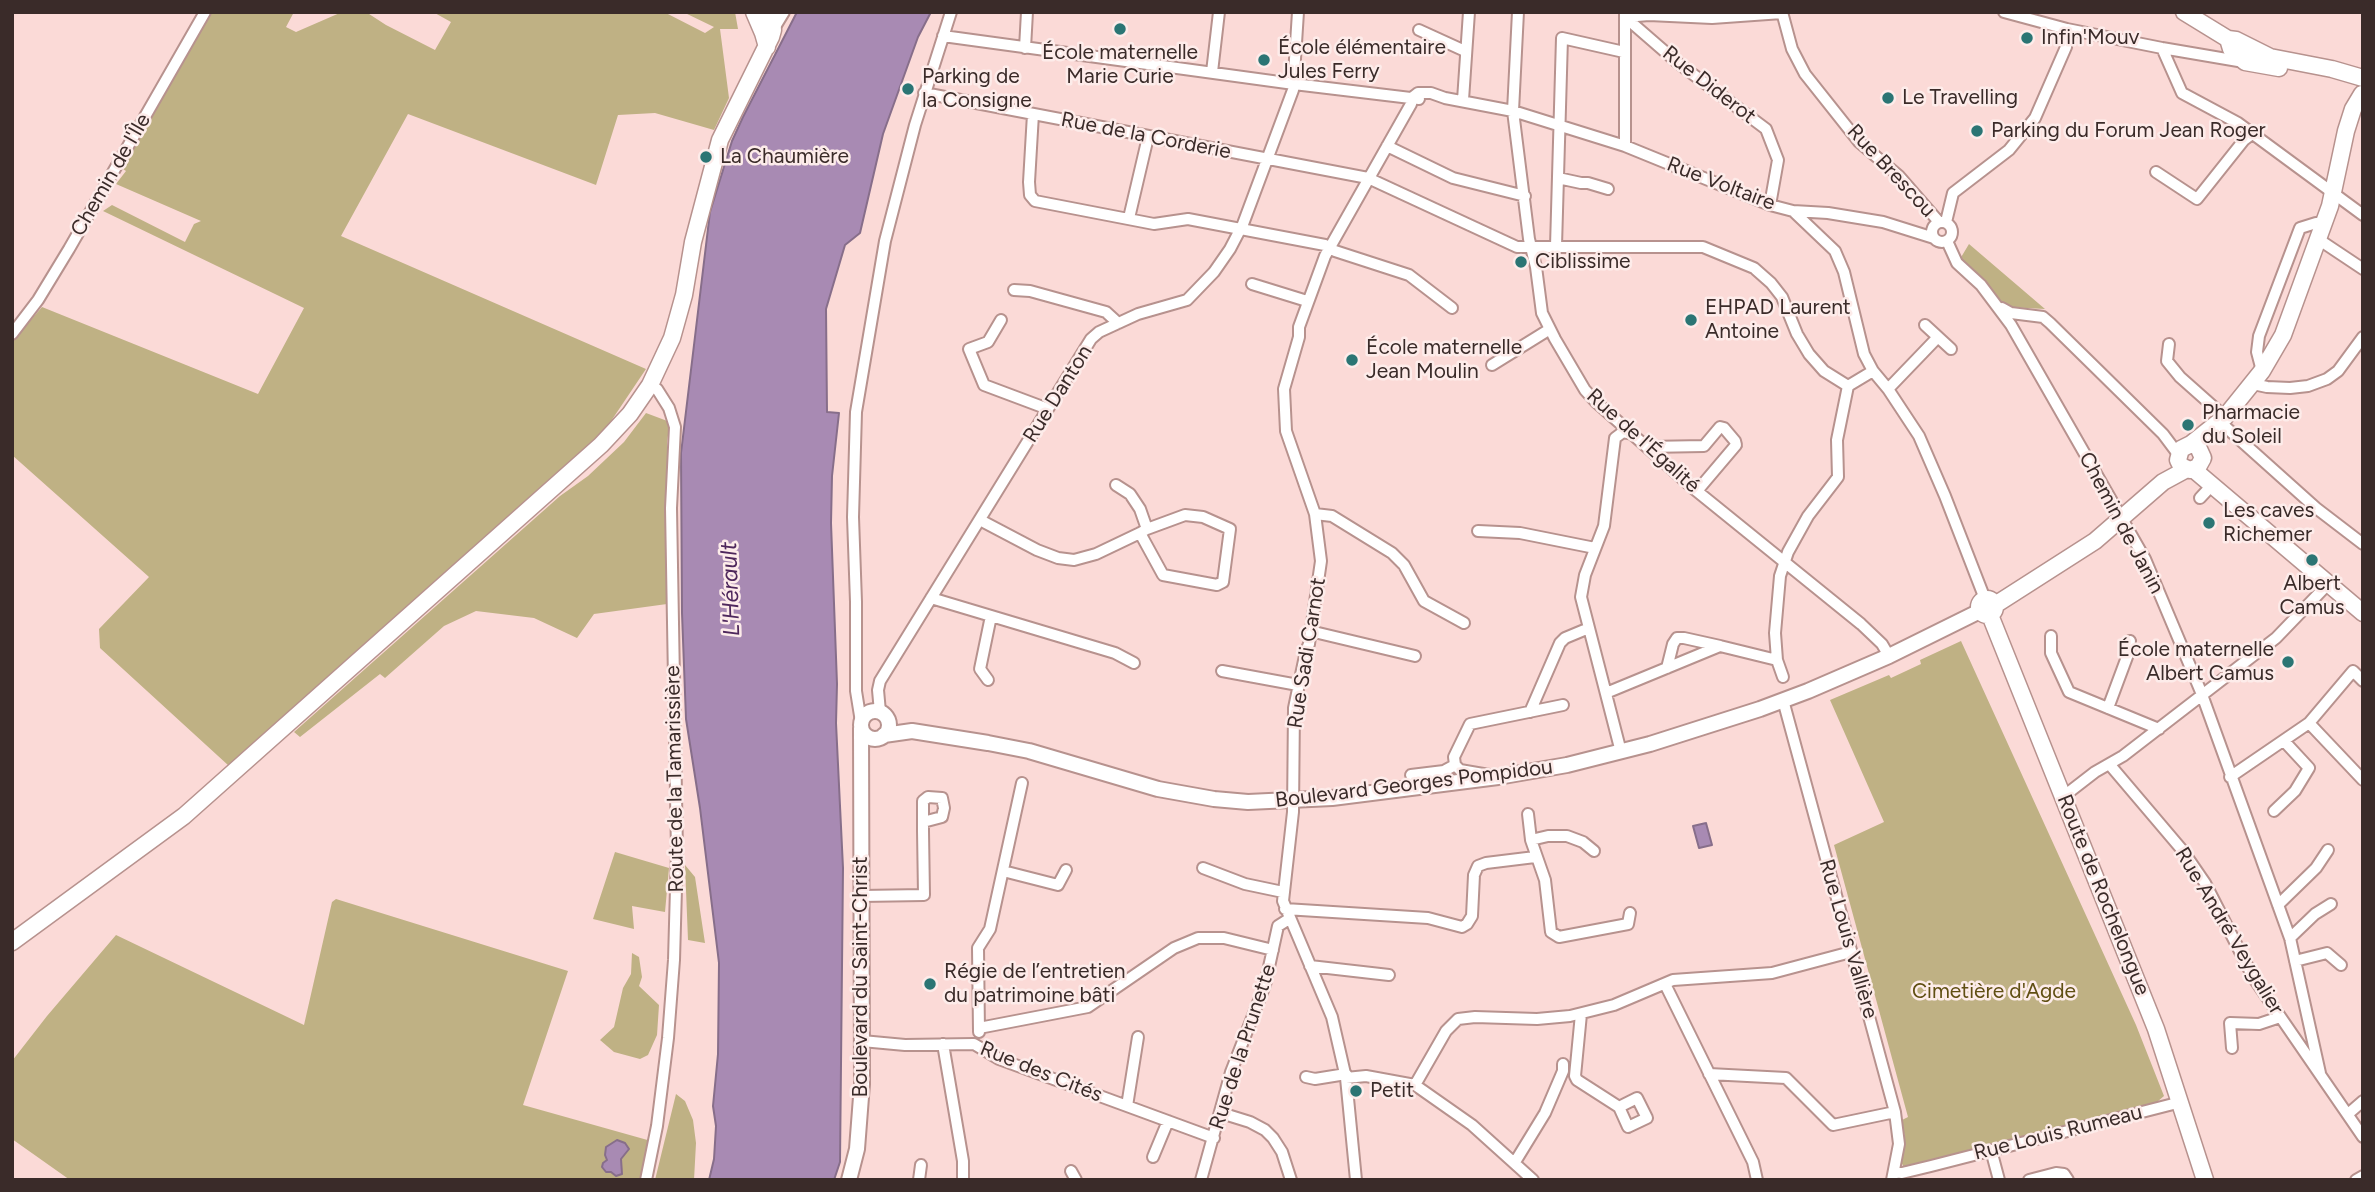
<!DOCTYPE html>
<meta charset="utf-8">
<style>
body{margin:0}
#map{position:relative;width:2375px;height:1192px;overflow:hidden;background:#fbdad7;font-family:Figtree,sans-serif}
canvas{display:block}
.frame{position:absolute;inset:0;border:14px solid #3a2b29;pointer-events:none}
</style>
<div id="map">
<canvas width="2375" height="1192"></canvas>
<div class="frame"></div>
</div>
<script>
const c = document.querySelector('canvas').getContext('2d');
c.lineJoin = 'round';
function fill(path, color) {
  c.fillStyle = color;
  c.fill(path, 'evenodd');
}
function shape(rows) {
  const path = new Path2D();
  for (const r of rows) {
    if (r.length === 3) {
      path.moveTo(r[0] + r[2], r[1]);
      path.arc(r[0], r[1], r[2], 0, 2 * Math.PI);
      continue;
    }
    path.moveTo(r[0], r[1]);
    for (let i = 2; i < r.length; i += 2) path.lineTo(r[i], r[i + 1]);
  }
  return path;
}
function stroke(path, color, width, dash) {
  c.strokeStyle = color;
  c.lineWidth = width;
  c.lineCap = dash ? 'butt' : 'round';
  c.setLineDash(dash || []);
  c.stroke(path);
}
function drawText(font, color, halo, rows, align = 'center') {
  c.font = font + ' Figtree,sans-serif';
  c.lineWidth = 5;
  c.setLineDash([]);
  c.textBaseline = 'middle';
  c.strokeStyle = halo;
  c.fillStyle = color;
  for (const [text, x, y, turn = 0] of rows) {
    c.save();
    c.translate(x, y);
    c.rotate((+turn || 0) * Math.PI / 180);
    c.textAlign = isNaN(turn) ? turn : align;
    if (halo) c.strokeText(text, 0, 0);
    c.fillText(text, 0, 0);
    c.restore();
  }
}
fill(shape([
 [209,12,294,12,286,27,296,32,342,12,366,12,386,25,435,50,451,22,433,12,664,12,705,33,714,27,683,12,735,12,738,29,720,29,729,98,714,130,655,113,618,115,596,185,408,114,341,236,646,369,603,433,229,766,100,648,99,629,149,577,12,455,12,342,42,307,258,394,304,308,103,211,112,205,185,242,194,224,201,221,116,184,126,171,120,167],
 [1969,244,2045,309,2007,307,1960,259],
 [646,413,670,422,667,442,667,604,594,614,577,638,534,618,476,611,444,626,385,678,380,674,300,737,294,732,560,496,588,476,624,442],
 [1961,641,2136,1025,2164,1096,2157,1102,1968,1150,1905,1169,1901,1162,1905,1139,1902,1120,1908,1117,1834,845,1884,822,1830,700,1889,675,1891,678,1921,664,1920,660],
 [615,852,669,868,665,912,632,906,634,929,593,919],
 [685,865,695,877,705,943,688,940],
 [336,899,568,971,523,1105,651,1141,643,1180,70,1180,12,1139,12,1061,47,1016,116,935,304,1025,332,902],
 [632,953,639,957,642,977,639,986,659,1005,657,1035,648,1055,640,1059,614,1052,600,1040,614,1027,623,988,631,974],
 [676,1094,685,1101,693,1120,696,1143,694,1180,655,1180]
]), '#bfb184');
const water = shape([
 [797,12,931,12,918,37,883,134,860,233,845,245,826,309,827,412,839,413,832,476,831,523,837,684,836,723,843,868,840,1162,834,1180,709,1180,714,1159,716,1126,713,1106,718,1054,719,963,700,808,686,719,682,613,681,453,710,212,732,141,743,117,797,12],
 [1706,823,1712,845,1699,848,1693,826,1706,823],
 [617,1140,625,1143,629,1149,621,1159,622,1174,616,1176,611,1172,606,1172,602,1167,603,1163,607,1160,605,1155,606,1147,617,1140]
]);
fill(water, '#a88ab3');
stroke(water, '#876e8a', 2);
const minor = shape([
 [1518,12,1513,111,1529,239,1536,267,1542,313,1555,339,1585,390,1596,402,1693,488,1861,624,1882,644,1889,656],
 [1782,12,1792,49,1805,74,1859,142,1899,176,1939,222],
 [2004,12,2067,29,2162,48,2244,62],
 [1625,17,1678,63,1766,129,1778,160,1770,205],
 [1625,17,1649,15,1712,18,1782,13],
 [773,30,784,12],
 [1419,30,1465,51],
 [943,36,1294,84,1419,99],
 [1025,48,1027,12],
 [2162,48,2182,93,2238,123,2363,215],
 [1212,72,1219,12],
 [924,93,1368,178,1517,247,1703,247,1754,268,1771,283,1782,297,1797,334,1809,354,1824,371,1848,386],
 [1413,97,1418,93,1431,93,1445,98,1513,111,1625,146,1770,205,1793,211,1828,213,1883,222,1934,238],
 [1463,100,1469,12],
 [1033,114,1029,182,1030,195,1035,201,1154,224,1188,219,1325,245,1335,251,1409,275,1452,308],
 [1387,146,1453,178,1525,196],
 [1625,146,1625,12],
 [2156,172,2197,199,2244,140,2252,134],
 [1558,178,1581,183,1588,183,1608,189],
 [1793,211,1835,251,1844,272,1864,354,1873,371,1888,389,1919,436,1945,496,1985,599],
 [1129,218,1148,137],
 [1942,232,10],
 [1946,222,1953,193,2009,150,2035,118,2066,47,2067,29],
 [2318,239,2363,269],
 [1947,241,1957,263,1981,285,2011,325,2145,559,2201,692,2290,938,2320,1073],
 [1556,246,1562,38,1624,52],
 [1252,284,1307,301],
 [1014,290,1030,291,1106,312,1118,323],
 [2002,308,2011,313,2043,317,2050,323,2163,434,2178,454],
 [1001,320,988,342,969,349,984,385,1048,409],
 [1925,325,1951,349],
 [12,334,38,300,69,249,205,12],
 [2169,344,2167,361,2180,377,2225,417],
 [1492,365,1550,329],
 [2262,371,2257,352,2259,336,2300,228,2316,223,2324,223],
 [2253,384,2267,387,2290,388,2308,386,2327,379,2338,371,2363,337],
 [1848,386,1873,371],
 [1888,389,1938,337],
 [2220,422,2316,508,2363,544],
 [1647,447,1704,446,1720,427,1724,428,1735,441,1736,445,1697,491],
 [1116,485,1130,494,1140,509,1147,529],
 [2200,498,2213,484],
 [1315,514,1332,516,1392,553,1404,565,1424,601,1464,623],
 [980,520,1037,550,1058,558,1074,560,1096,554,1140,533,1147,529,1185,515,1203,517,1230,529,1223,582,1217,585,1163,575,1140,533],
 [1478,531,1520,533,1595,548],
 [931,598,1115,653,1134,663],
 [1310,631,1415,656],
 [2051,636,2051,653,2069,692,2159,729],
 [1667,668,1673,644,1677,638,1684,638,1720,646],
 [1222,671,1298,685],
 [1783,677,1777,660,1775,633,1780,576,1788,552,1808,516,1838,477,1837,440,1848,386],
 [988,680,980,669,991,616],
 [1606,693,1720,646,1777,660],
 [1783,700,1895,1112,1899,1144,1892,1180],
 [2108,708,2127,657,2130,641],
 [880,712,878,690,880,681,1091,339,1099,332,1138,314,1187,300,1214,272,1230,249,1243,224,1293,90,1298,12],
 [1530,712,1560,643,1565,638,1589,628],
 [861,722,856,691,856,602,853,517,856,412,885,241,915,125,951,12],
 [2309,723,2363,780],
 [1621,752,1581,597,1585,575,1604,526,1615,438,1623,432,1632,434],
 [1455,765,1460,770,1489,775],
 [2110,765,2183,851,2205,883,2253,977,2363,1137],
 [1411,775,1444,771,1455,765,1454,757,1470,724,1563,705],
 [2230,777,2309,723,2353,671,2363,681],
 [2064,796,2095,772,2123,756,2276,638,2329,583],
 [2274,811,2295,791,2309,768,2284,741],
 [1528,814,1531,840,1545,880,1551,932,1559,937,1628,924,1630,913],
 [1531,840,1548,836,1567,836,1583,842,1594,851],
 [1203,868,1245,884,1283,892],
 [1003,871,1058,885,1066,870],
 [861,896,924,895,923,831,923,801,928,797,942,798,944,808,942,817,923,822],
 [2278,905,2316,868,2328,850],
 [1285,909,1428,918,1462,927,1467,924,1472,916,1474,875,1478,866,1486,863,1535,857],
 [2290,938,2315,914,2331,904],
 [2295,961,2327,953,2341,965],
 [1310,966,1389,975],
 [1665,984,1753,1162,1757,1180],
 [1581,1014,1575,1076,1577,1080,1619,1107,1628,1127,1647,1118,1637,1098,1619,1107],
 [979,1028,1088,1007,1174,948,1198,938,1224,938,1273,950],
 [979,1032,978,948,990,929,1022,783],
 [862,1041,905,1045,974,1044,999,1059,1214,1138],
 [943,1044,963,1161,963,1180],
 [2232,1048,2230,1023,2259,1024,2280,1017],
 [1709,1074,1786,1078,1833,1125,1895,1112],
 [1306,1077,1315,1079,1346,1074],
 [1346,1078,1366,1076,1415,1085,1472,1125,1533,1180],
 [1415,1085,1446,1031,1458,1019,1475,1017,1537,1019,1570,1016,1614,1005,1673,980,1772,973,1851,952],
 [1127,1106,1138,1037],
 [1221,1113,1250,1122,1265,1130,1273,1138,1282,1152,1291,1180],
 [2348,1114,2363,1101],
 [1991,1150,1999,1180],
 [1153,1157,1168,1121],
 [1515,1162,1545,1113,1563,1071,1563,1064],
 [1071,1171,1076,1180],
 [1894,1172,1902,1173,1931,1166,2181,1102],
 [646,1180,657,1126,668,1038,674,960,677,852,671,508,675,427,669,408,657,389,650,385],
 [919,1180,921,1165],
 [1201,1180,1231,1072,1265,985,1278,926,1289,919],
 [1356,1180,1346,1078,1332,1017,1283,901,1293,812,1294,708,1306,651,1309,644,1321,561,1315,514,1286,431,1284,389,1299,337,1299,327,1325,256,1411,104,1413,97],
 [2029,1180,2056,1173,2064,1174,2068,1180],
 [2356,1180,2363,1176]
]);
const tertiary = shape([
 [875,725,14],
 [884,735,912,731,988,743,1029,751,1158,789,1214,799,1248,802,1332,798,1498,777,1567,765,1650,744,1760,709,1808,691,1889,656,1980,611],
 [849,1180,857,1149,862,1084,861,728]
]);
const secondary = shape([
 [754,12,763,33,767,47],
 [2184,12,2228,39,2236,40,2270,57,2332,69,2363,78],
 [2228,39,2231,49,2245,62,2279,68],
 [2191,444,2198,447,2203,458,2198,467,2190,470,2181,466,2178,460,2181,449,2191,444,2225,417,2262,371,2283,335,2330,206,2346,131,2353,109,2362,94],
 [2193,469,2363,613],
 [1987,607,8],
 [1995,605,2095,541,2163,482,2187,469],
 [1990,615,2156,1029,2205,1180],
 [12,942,184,816,601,445,630,414,650,385,672,338,684,295,693,242,720,140,771,37,773,30,771,12]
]);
stroke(minor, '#b7928e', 14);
stroke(tertiary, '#b7928e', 18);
stroke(secondary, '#b7928e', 19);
stroke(minor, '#fff', 10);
stroke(tertiary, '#fff', 14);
stroke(secondary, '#fff', 16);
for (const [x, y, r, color] of [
 [1120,29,7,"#2b7574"],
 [2027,38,7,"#2b7574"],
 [1264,60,7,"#2b7574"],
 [908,89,7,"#2b7574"],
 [1888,98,7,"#2b7574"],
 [1977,131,7,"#2b7574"],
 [706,157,7,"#2b7574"],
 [1521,262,7,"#2b7574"],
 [1691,320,7,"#2b7574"],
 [1352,360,7,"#2b7574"],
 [2188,425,7,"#2b7574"],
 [2209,523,7,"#2b7574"],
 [2312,560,7,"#2b7574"],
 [2288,662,7,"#2b7574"],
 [930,984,7,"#2b7574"],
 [1356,1091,7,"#2b7574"]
]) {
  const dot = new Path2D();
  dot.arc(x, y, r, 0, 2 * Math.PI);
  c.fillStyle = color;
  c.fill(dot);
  stroke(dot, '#fdecea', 2.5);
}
drawText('21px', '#3a2b29', '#fdecea', [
 ["Infin'Mouv",2041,38],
 ["École élémentaire",1278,48],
 ["Jules Ferry",1278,72],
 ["École maternelle",1120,53,"center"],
 ["Marie Curie",1120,77,"center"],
 ["Parking de",922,77],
 ["la Consigne",922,101],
 ["Le Travelling",1902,98],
 ["Parking du Forum Jean Roger",1991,131],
 ["La Chaumière",720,157],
 ["Ciblissime",1535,262],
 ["EHPAD Laurent",1705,308],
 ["Antoine",1705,332],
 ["École maternelle",1366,348],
 ["Jean Moulin",1366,372],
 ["Pharmacie",2202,413],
 ["du Soleil",2202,437],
 ["Les caves",2223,511],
 ["Richemer",2223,535],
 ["Albert",2312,584,"center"],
 ["Camus",2312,608,"center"],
 ["École maternelle",2274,650,"right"],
 ["Albert Camus",2274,674,"right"],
 ["Régie de l’entretien",944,972],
 ["du patrimoine bâti",944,996],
 ["Petit",1370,1091]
], 'left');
drawText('21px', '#3a2b29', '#fdecea', [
 ["Rue Diderot",1709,85,38],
 ["Rue de la Corderie",1146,136,11],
 ["Rue Brescou",1891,171,47],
 ["Chemin de l'Île",111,175,-60],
 ["Rue Voltaire",1721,184,21],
 ["Rue Danton",1058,394,-58],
 ["Rue de l'Égalité",1643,441,42],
 ["Chemin de Janin",2121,523,62],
 ["Rue Sadi Carnot",1307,653,-81],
 ["Route de la Tamarissière",675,779,-91],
 ["Boulevard Georges Pompidou",1414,784,-7],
 ["Route de Rochelongue",2103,895,68],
 ["Rue André Veygalier",2229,931,59],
 ["Rue Louis Vallière",1848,939,74],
 ["Boulevard du Saint-Christ",861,977,-90],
 ["Rue de la Prunette",1243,1047,-72],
 ["Rue des Cités",1041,1072,22],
 ["Rue Louis Rumeau",2058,1133,-14]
]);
drawText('21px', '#604f13', '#fdecea', [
 ["Cimetière d'Agde",1994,992]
]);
drawText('italic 23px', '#4e275c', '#fdecea', [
 ["L'Hérault",731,589,-92]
]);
</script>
